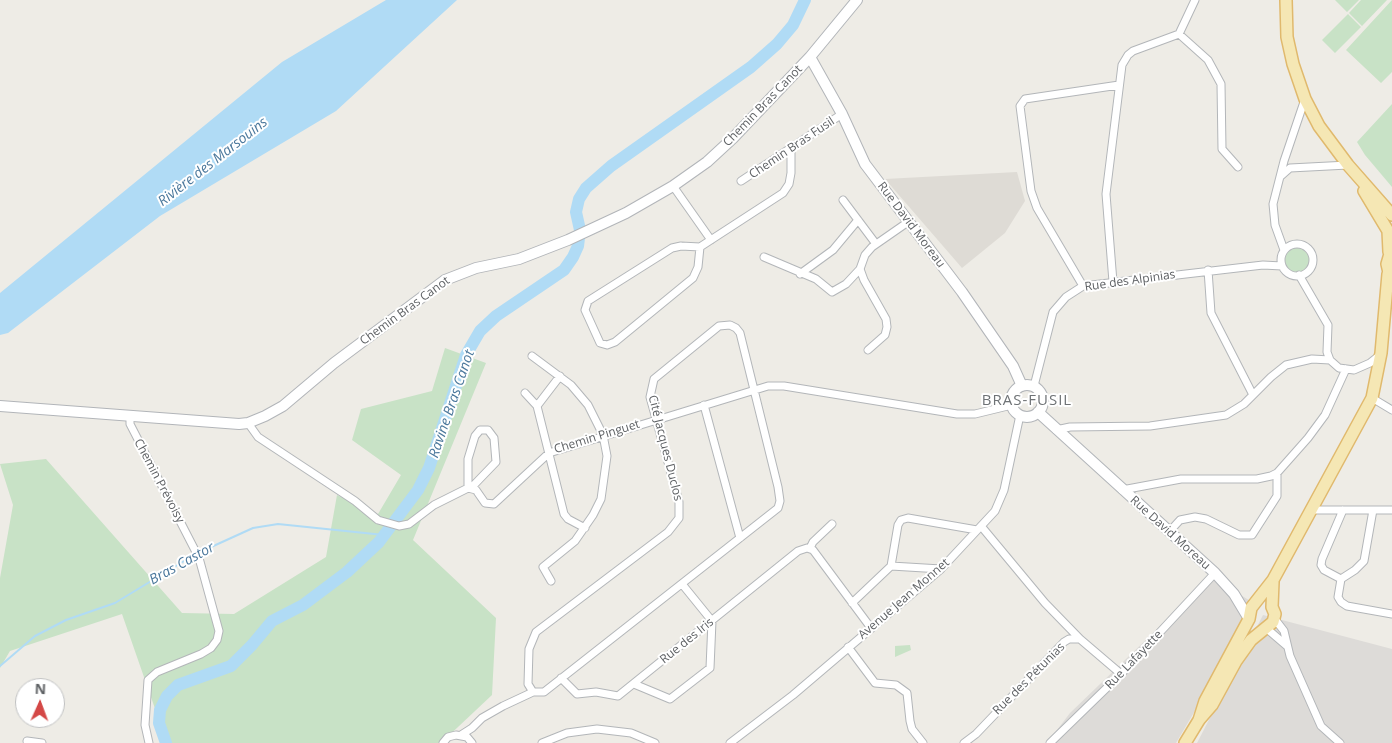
<!DOCTYPE html>
<meta charset="utf-8">
<style>
body{margin:0}
#map{position:relative;width:1392px;height:743px;overflow:hidden;background:#eeece6;font-family:"Open Sans",sans-serif}
canvas{display:block}
.north{position:absolute;left:15px;top:678px;width:50px;height:50px;box-sizing:border-box;background:#fff;border:1px solid #bfc0c1;border-radius:50%;rotate:2deg;font-size:14px;font-weight:700;line-height:20px;text-align:center;color:#5e6164}
.north::after{content:'';display:block;margin:auto;width:18px;height:22px;background:#d44846;clip-path:polygon(50% 0,100% 100%,50% 72%,0 100%)}
</style>
<div id="map">
<canvas width="1392" height="743"></canvas>
<div class="north">N</div>
</div>
<script>
const c = document.querySelector('canvas').getContext('2d');
c.lineJoin = 'round';
function fill(path, color) {
  c.fillStyle = color;
  c.fill(path, 'evenodd');
}
function shape(rows) {
  const path = new Path2D();
  for (const r of rows) {
    if (r.length === 3) {
      path.moveTo(r[0] + r[2], r[1]);
      path.arc(r[0], r[1], r[2], 0, 2 * Math.PI);
      continue;
    }
    path.moveTo(r[0], r[1]);
    for (let i = 2; i < r.length; i += 2) path.lineTo(r[i], r[i + 1]);
  }
  return path;
}
function stroke(path, color, width, dash) {
  c.strokeStyle = color;
  c.lineWidth = width;
  c.lineCap = dash ? 'butt' : 'round';
  c.setLineDash(dash || []);
  c.stroke(path);
}
function drawText(font, color, halo, rows, align = 'center') {
  c.font = font + ' "Open Sans",sans-serif';
  c.lineWidth = 4;
  c.setLineDash([]);
  c.textBaseline = 'middle';
  c.strokeStyle = halo;
  c.fillStyle = color;
  for (const [text, x, y, turn = 0] of rows) {
    c.save();
    c.translate(x, y);
    c.rotate((+turn || 0) * Math.PI / 180);
    c.textAlign = isNaN(turn) ? turn : align;
    if (halo) c.strokeText(text, 0, 0);
    c.fillText(text, 0, 0);
    c.restore();
  }
}
fill(shape([
 [1211,577,1257,605,1176,743,1047,743,1070,713],
 [1263,615,1392,649,1392,743,1197,743]
]), '#dddbd8');
fill(shape([
 [1017,172,1025,201,1005,233,962,268,885,179]
]), '#dedbd5');
fill(shape([
 [1335,0,1359,0,1347,12],
 [1361,0,1387,0,1362,26,1349,13],
 [1392,0,1392,72,1381,83,1346,50],
 [1348,14,1361,27,1335,53,1322,40],
 [1392,104,1392,187,1365,155,1357,142],
 [1297,260,12],
 [445,348,486,363,413,540,496,618,492,695,441,743,167,743,122,614,10,651,0,668,0,578,13,505,0,464,46,459,182,613,234,614,326,557,337,495,378,514,401,475,352,440,361,409,432,391],
 [910,645,911,650,895,657,895,646]
]), '#c8e2c6');
fill(shape([
 [386,0,457,0,336,111,160,216,8,333,0,335,0,293,282,62]
]), '#b0dbf5');
stroke(shape([
 [198,553,253,528,278,524,384,535],
 [0,666,35,636,66,620,115,603,194,555]
]), '#b0dbf5', 2);
stroke(shape([
 [166,743,159,723,160,710,167,696,178,685,231,666,252,645,272,621,303,605,347,572,379,542,418,490,429,468,466,355,480,331,496,316,564,270,573,257,578,246,580,230,576,212,579,199,586,188,611,166,751,67,777,44,793,25,805,0]
]), '#b0dbf5', 12);
const street = shape([
 [1179,34,1208,60,1221,84,1222,149,1238,167],
 [1281,176,1290,168,1348,165],
 [741,181,842,114],
 [673,186,711,240],
 [843,200,876,244],
 [1297,260,16],
 [681,246,700,247,698,267,693,278,615,342,607,345,600,343,585,310,588,301,672,248,681,246],
 [700,247,783,193,789,184,791,173,791,149],
 [1284,250,1275,225,1273,204,1284,161,1305,99],
 [764,257,816,279,832,292,846,284,860,269],
 [1208,270,1211,313,1253,395],
 [800,274,833,250,858,220],
 [1299,275,1328,325,1327,352,1330,360],
 [1113,282,1106,194,1122,65,1128,55,1133,51,1179,34,1195,0],
 [1083,286,1037,208,1031,191,1020,106,1025,99,1119,85],
 [868,350,885,335,887,327,886,319,864,280,860,269,865,255,872,247,908,222],
 [532,356,571,385,588,405,603,435,607,456,601,499,593,515,575,541,543,567,551,581],
 [1034,386,1053,312,1066,297,1083,286,1263,265,1282,266],
 [525,393,537,406,564,514,568,519,585,528],
 [1372,398,1392,410],
 [704,405,740,538],
 [537,406,560,376],
 [130,416,130,424,199,558,219,631,217,640,211,648,201,654,157,672,148,680,145,725,149,743],
 [248,423,258,437,355,501,378,520,399,526,409,524,434,505,468,488,476,490,485,503,494,504,549,453,768,386,784,386,957,414,975,414,1012,405],
 [1056,430,1070,427,1150,426,1226,415,1244,404,1271,377,1286,365,1312,359,1330,360,1339,368,1354,370,1370,363,1380,355],
 [468,488,468,459,475,436,480,430,488,430,494,438,496,462,471,488],
 [1122,490,1181,479,1257,479,1271,476,1277,473,1308,438,1325,415,1346,369],
 [1312,510,1392,510],
 [1373,510,1364,561,1355,570,1341,579,1338,597,1341,602,1347,606,1392,614],
 [981,526,1045,603,1080,639],
 [1169,532,1180,520,1195,517,1206,519,1239,535,1252,535,1277,496,1277,473],
 [810,548,813,542,832,524],
 [891,566,941,569],
 [1341,579,1324,570,1321,565,1322,559,1343,510],
 [852,603,891,566,898,525,901,520,908,518,977,530],
 [1274,618,1284,631,1290,656,1321,726,1340,743],
 [1266,628,1287,646],
 [848,647,875,683,896,685,907,693,910,721,912,729,923,743],
 [561,678,577,694,596,692,618,696,798,551,807,548,813,550,871,628],
 [634,684,670,699,710,668,712,621,682,584],
 [461,735,472,728,482,718,503,706,533,692,544,692,778,508,780,501,778,487,740,333,736,328,730,325,719,326,654,379,650,397,679,502,679,518,668,532,536,632,529,649,528,684,533,692],
 [27,741,42,743],
 [443,743,448,737,456,735,467,737,472,743],
 [542,743,567,733,597,729,631,733,655,743],
 [730,743,793,695,941,569,995,511,1004,490,1020,415],
 [964,743,976,734,1064,642,1069,639,1080,639,1121,674],
 [1050,743,1121,674,1215,573]
]);
const secondary = shape([
 [810,57,842,114,865,164,962,292,1013,366,1022,386],
 [1027,401,16],
 [0,406,239,424,248,423,265,416,283,406,334,363,445,280,476,268,519,259,568,240,626,213,673,186,707,162,733,138,810,57,857,0],
 [1038,412,1215,573,1234,594,1249,619]
]);
const primary = shape([
 [1286,0,1287,37,1293,64,1305,99,1319,126,1348,165,1392,215],
 [1364,191,1388,231,1389,252],
 [1391,281,1387,264,1392,247],
 [1199,720,1205,701,1249,619,1251,608,1273,580,1372,398,1381,353,1388,274],
 [1185,743,1199,720,1212,705,1236,661,1251,640,1273,622,1275,614,1272,607,1273,582]
]);
stroke(street, '#b3b6b9', 9);
stroke(secondary, '#b2b5b9', 12);
stroke(primary, '#e0b96d', 14);
stroke(street, '#fff', 7);
stroke(secondary, '#fff', 10);
stroke(primary, '#f5e7b4', 11);
drawText('12px', '#5e6164', '#fff', [
 ["Chemin Bras Canot",763,106,-46],
 ["Chemin Bras Fusil",792,148,-34],
 ["Rue David Moreau",911,225,53],
 ["Rue des Alpinias",1130,281,-8],
 ["Chemin Bras Canot",405,311,-36],
 ["Chemin Pinguet",597,437,-17],
 ["Cité Jacques Duclos",665,448,76],
 ["Chemin Prévoisy",159,481,62],
 ["Rue David Moreau",1170,533,42],
 ["Avenue Jean Monnet",904,599,-41],
 ["Rue des Iris",687,641,-39],
 ["Rue Lafayette",1134,660,-46],
 ["Rue des Pétunias",1029,679,-45]
]);
drawText('italic 14px', '#4b789c', '#fff', [
 ["Rivière des Marsouins",213,162,-38],
 ["Ravine Bras Canot",452,404,-71],
 ["Bras Castor",182,564,-29]
]);
c.letterSpacing = '1px';
drawText('15px', '#6f7376', '#fff', [
 ["BRAS-FUSIL",1027,401]
]);
c.letterSpacing = '0px';
</script>
